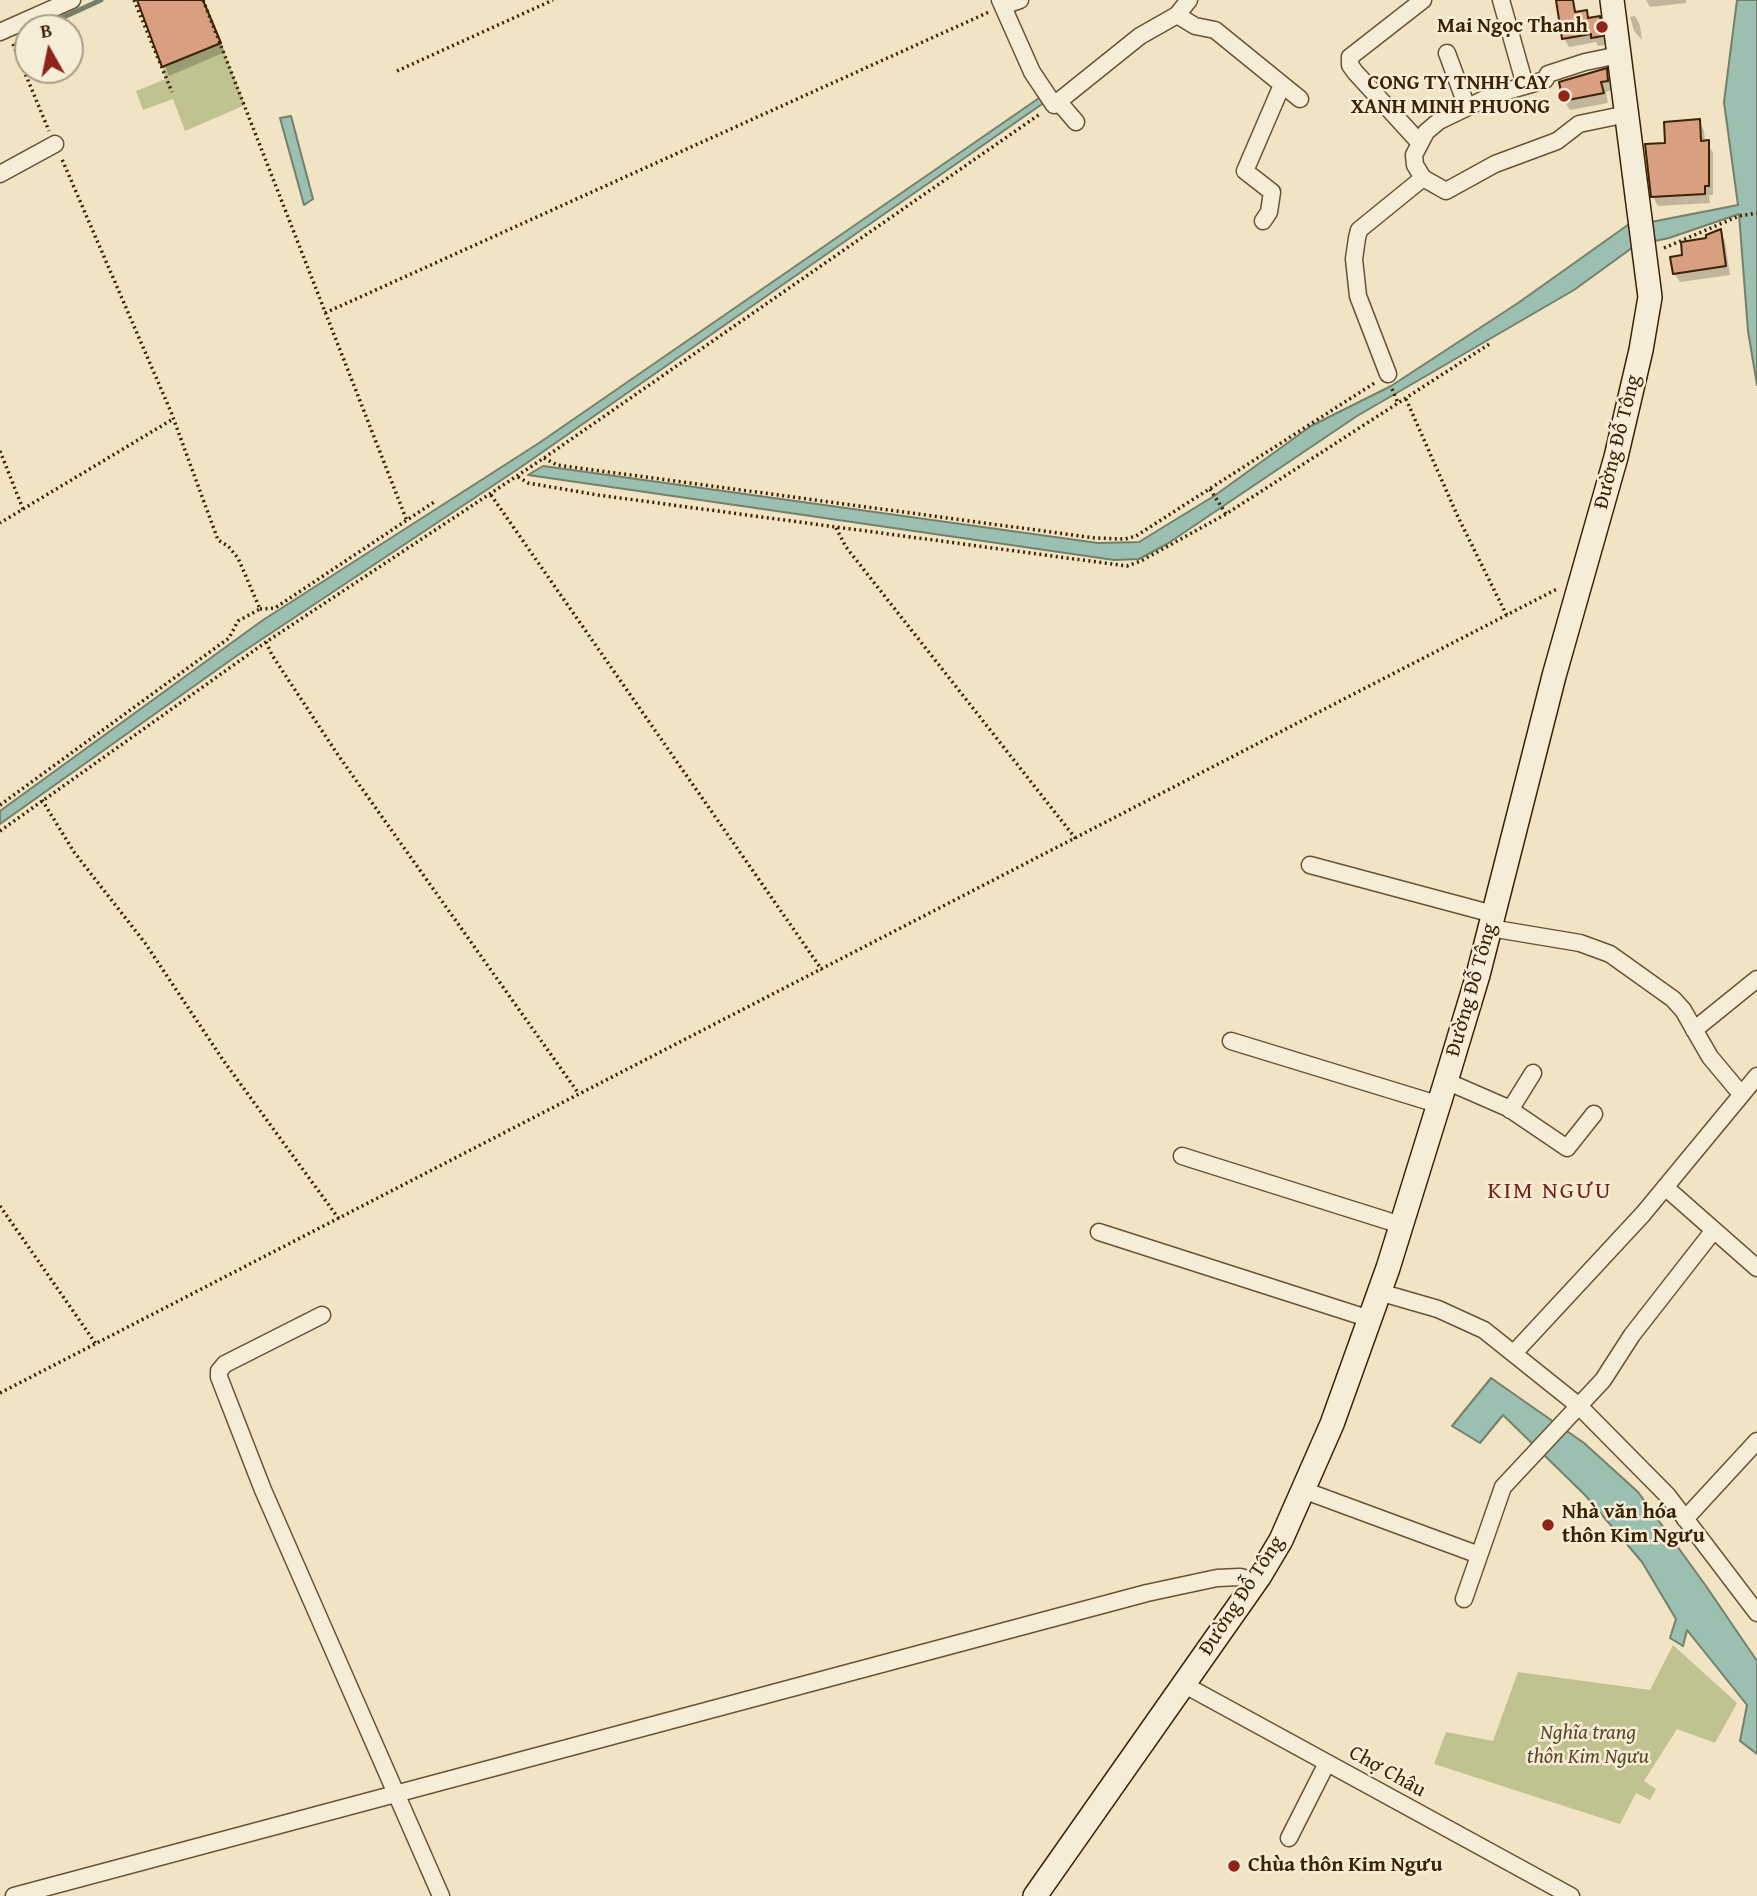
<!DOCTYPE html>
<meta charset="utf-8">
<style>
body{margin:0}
#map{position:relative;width:1757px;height:1896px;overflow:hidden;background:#f1e4c4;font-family:"Gentium Book Plus",serif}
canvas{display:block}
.north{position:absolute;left:14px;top:14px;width:70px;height:70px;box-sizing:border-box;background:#f6edd9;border:2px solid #ab9c83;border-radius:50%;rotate:351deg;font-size:19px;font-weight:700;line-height:28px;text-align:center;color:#3b2203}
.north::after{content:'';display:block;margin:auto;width:24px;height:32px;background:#8f2418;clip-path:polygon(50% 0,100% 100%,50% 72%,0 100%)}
</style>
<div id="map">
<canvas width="1757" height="1896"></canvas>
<div class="north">B</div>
</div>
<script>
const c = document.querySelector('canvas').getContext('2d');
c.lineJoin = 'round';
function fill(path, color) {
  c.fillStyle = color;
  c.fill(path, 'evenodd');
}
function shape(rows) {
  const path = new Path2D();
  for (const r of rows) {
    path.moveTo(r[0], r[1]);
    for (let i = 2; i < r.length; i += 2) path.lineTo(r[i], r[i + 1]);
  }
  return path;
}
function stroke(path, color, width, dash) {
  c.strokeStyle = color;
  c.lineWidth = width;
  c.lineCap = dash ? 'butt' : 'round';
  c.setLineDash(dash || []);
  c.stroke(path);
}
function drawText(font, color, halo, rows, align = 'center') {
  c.font = font + ' "Gentium Book Plus",serif';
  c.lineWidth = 5;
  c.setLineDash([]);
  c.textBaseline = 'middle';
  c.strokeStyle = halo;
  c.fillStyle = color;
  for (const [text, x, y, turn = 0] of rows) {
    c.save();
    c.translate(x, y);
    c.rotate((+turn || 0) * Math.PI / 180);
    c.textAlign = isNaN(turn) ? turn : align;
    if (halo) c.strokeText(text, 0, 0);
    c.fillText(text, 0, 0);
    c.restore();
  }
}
fill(shape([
 [221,43,245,105,185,131,173,99,143,110,136,91,166,79,162,67],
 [1673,1645,1737,1703,1715,1743,1677,1729,1644,1781,1656,1789,1650,1800,1636,1793,1620,1824,1434,1764,1446,1732,1493,1741,1518,1672,1650,1690]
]), '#c0c290');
const water = shape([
 [1737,0,1757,0,1757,385,1748,331,1739,214,1669,238,1636,245,1574,290,1357,416,1167,544,1139,559,1114,560,528,475,543,466,1098,543,1139,542,1214,496,1311,426,1391,386,1518,303,1632,222,1651,222,1738,205,1724,102,1737,0],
 [1042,96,1045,102,521,467,235,657,0,824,0,811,263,620,539,443,1042,96],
 [291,116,313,199,304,205,280,118,291,116],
 [1491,1378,1584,1443,1638,1492,1706,1586,1757,1661,1757,1754,1740,1741,1747,1705,1687,1630,1683,1646,1670,1638,1676,1619,1642,1562,1585,1495,1503,1415,1480,1443,1452,1426,1491,1378]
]);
fill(water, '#9bbfb0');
stroke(water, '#75806b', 2);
fill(shape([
 [139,0,202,0,225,52,169,76],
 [1567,0,1572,0,1577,13,1586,12,1591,20,1599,18,1604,27,1606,45,1598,46,1596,42,1569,47,1564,38],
 [1646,0,1686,0,1686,3,1650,7],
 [1635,16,1640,25,1642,40,1634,31,1630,17],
 [1606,70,1612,90,1606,92,1608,103,1570,110,1564,101],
 [1699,121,1704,131,1705,142,1713,152,1713,195,1709,195,1710,203,1658,206,1653,197,1667,145],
 [1720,232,1725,241,1730,275,1680,282,1674,273,1684,257]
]), '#0003');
stroke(shape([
 [40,28,101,0],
 [24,35,28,34]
]), '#75806b', 5);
const building = shape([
 [137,0,203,0,221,43,162,67,137,0],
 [1556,0,1573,0,1575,12,1587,10,1588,18,1600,16,1603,36,1591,38,1591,34,1562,39,1556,0],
 [1607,68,1608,81,1601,82,1604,93,1563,101,1559,82,1607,68],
 [1700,119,1701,141,1709,140,1709,186,1705,186,1705,194,1651,197,1645,144,1665,143,1664,122,1700,119],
 [1721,229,1726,266,1673,274,1670,257,1682,255,1681,242,1706,238,1706,235,1721,229]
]);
fill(building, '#d89f81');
stroke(building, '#3b2203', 2);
const street = shape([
 [1000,0,1032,72,1054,105,1140,36,1177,15,1189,0],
 [1501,0,1525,85],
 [1003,6,1020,0],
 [1177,15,1195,26,1215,30,1300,99],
 [0,32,72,0],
 [1447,53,1467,107],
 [1058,101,1076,122],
 [1419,142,1355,72,1350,65,1350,57,1423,0],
 [0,174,55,144],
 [1423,178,1446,191,1495,164,1557,141,1579,124,1627,114],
 [1263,221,1269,212,1272,192,1245,171,1282,85],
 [1388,374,1358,296,1354,259,1357,238,1359,230,1423,178,1415,165,1414,155,1426,132,1439,121,1493,95,1545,80,1548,74,1585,62,1619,55],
 [1310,865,1493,914],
 [1490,928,1580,943,1610,954,1673,999,1683,1010,1710,1057,1741,1094],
 [1694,1030,1757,979],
 [1231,1041,1437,1104],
 [1446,1081,1508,1108,1567,1148,1594,1114],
 [1510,1110,1533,1073],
 [1182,1156,1401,1225],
 [1665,1187,1757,1268],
 [1099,1232,1370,1319],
 [1379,1292,1438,1309,1484,1330,1579,1406,1668,1496,1757,1613],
 [322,1315,225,1364,219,1371,219,1377,263,1490,441,1896],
 [1514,1353,1643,1214,1757,1076],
 [1303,1490,1479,1555],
 [1685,1519,1757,1441],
 [1464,1599,1503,1487,1603,1380,1632,1335,1714,1230],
 [1183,1684,1571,1896],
 [1289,1838,1327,1763],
 [14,1896,1147,1593,1217,1578,1240,1577,1255,1581]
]);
const secondary = shape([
 [1035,1896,1259,1577,1281,1540,1332,1424,1388,1268,1446,1081,1478,975,1554,676,1616,457,1641,350,1650,297,1612,0]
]);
stroke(street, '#685233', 19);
stroke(secondary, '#3b2203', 26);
stroke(shape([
 [134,0,172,92],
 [203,0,407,521],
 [13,44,49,131],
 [397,71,553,0],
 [1664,248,1739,216,1757,213],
 [325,313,989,12],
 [1392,389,1398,403],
 [1406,399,1458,517,1507,616],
 [0,451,23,509,0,523],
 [544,458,557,465,1095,538,1125,539,1136,536,1376,382],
 [518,477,528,483,598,495,1127,566,1141,561,1226,514,1491,343],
 [1210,489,1226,514],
 [491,495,822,970],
 [23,509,173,419],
 [836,528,846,547,1076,839],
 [260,609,275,608,434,502],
 [266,642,272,655,338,755,579,1094],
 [42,800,74,852,145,943,223,1060,339,1219],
 [0,805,229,638,238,621,260,609,238,558,228,546,218,540,171,412,61,157],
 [0,831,266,642,544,458,1040,114],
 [0,1206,96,1344],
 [0,1393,1559,588]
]), '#3b2203', 3.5, [2, 3.5]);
stroke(street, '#f6edd9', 16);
stroke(secondary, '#f6edd9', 23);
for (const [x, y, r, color] of [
 [1602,27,7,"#8f2418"],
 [1564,96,7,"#8f2418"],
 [1548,1525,7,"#8f2418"],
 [1234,1866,7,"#8f2418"]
]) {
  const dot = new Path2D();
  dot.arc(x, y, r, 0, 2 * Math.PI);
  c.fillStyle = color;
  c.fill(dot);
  stroke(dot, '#f6edd9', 2.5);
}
drawText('bold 21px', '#3b2203', '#f6edd9', [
 ["Mai Ngọc Thanh",1588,27],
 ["CONG TY TNHH CAY",1550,84],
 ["XANH MINH PHUONG",1550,108],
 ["Nhà văn hóa",1562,1513,"left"],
 ["thôn Kim Ngưu",1562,1537,"left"],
 ["Chùa thôn Kim Ngưu",1248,1866,"left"]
], 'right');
drawText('21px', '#3b2203', '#f6edd9', [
 ["Đường Đỗ Tông",1618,442,-76],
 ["Đường Đỗ Tông",1472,990,-74],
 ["Đường Đỗ Tông",1242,1596,-57],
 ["Chợ Châu",1387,1772,29]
]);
drawText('italic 21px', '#5c4a26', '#f6edd9', [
 ["Nghĩa trang",1588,1734],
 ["thôn Kim Ngưu",1588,1758]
]);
c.letterSpacing = '2px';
drawText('24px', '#7a1f14', '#f6edd9', [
 ["KIM NGƯU",1550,1192]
]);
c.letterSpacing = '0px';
</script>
